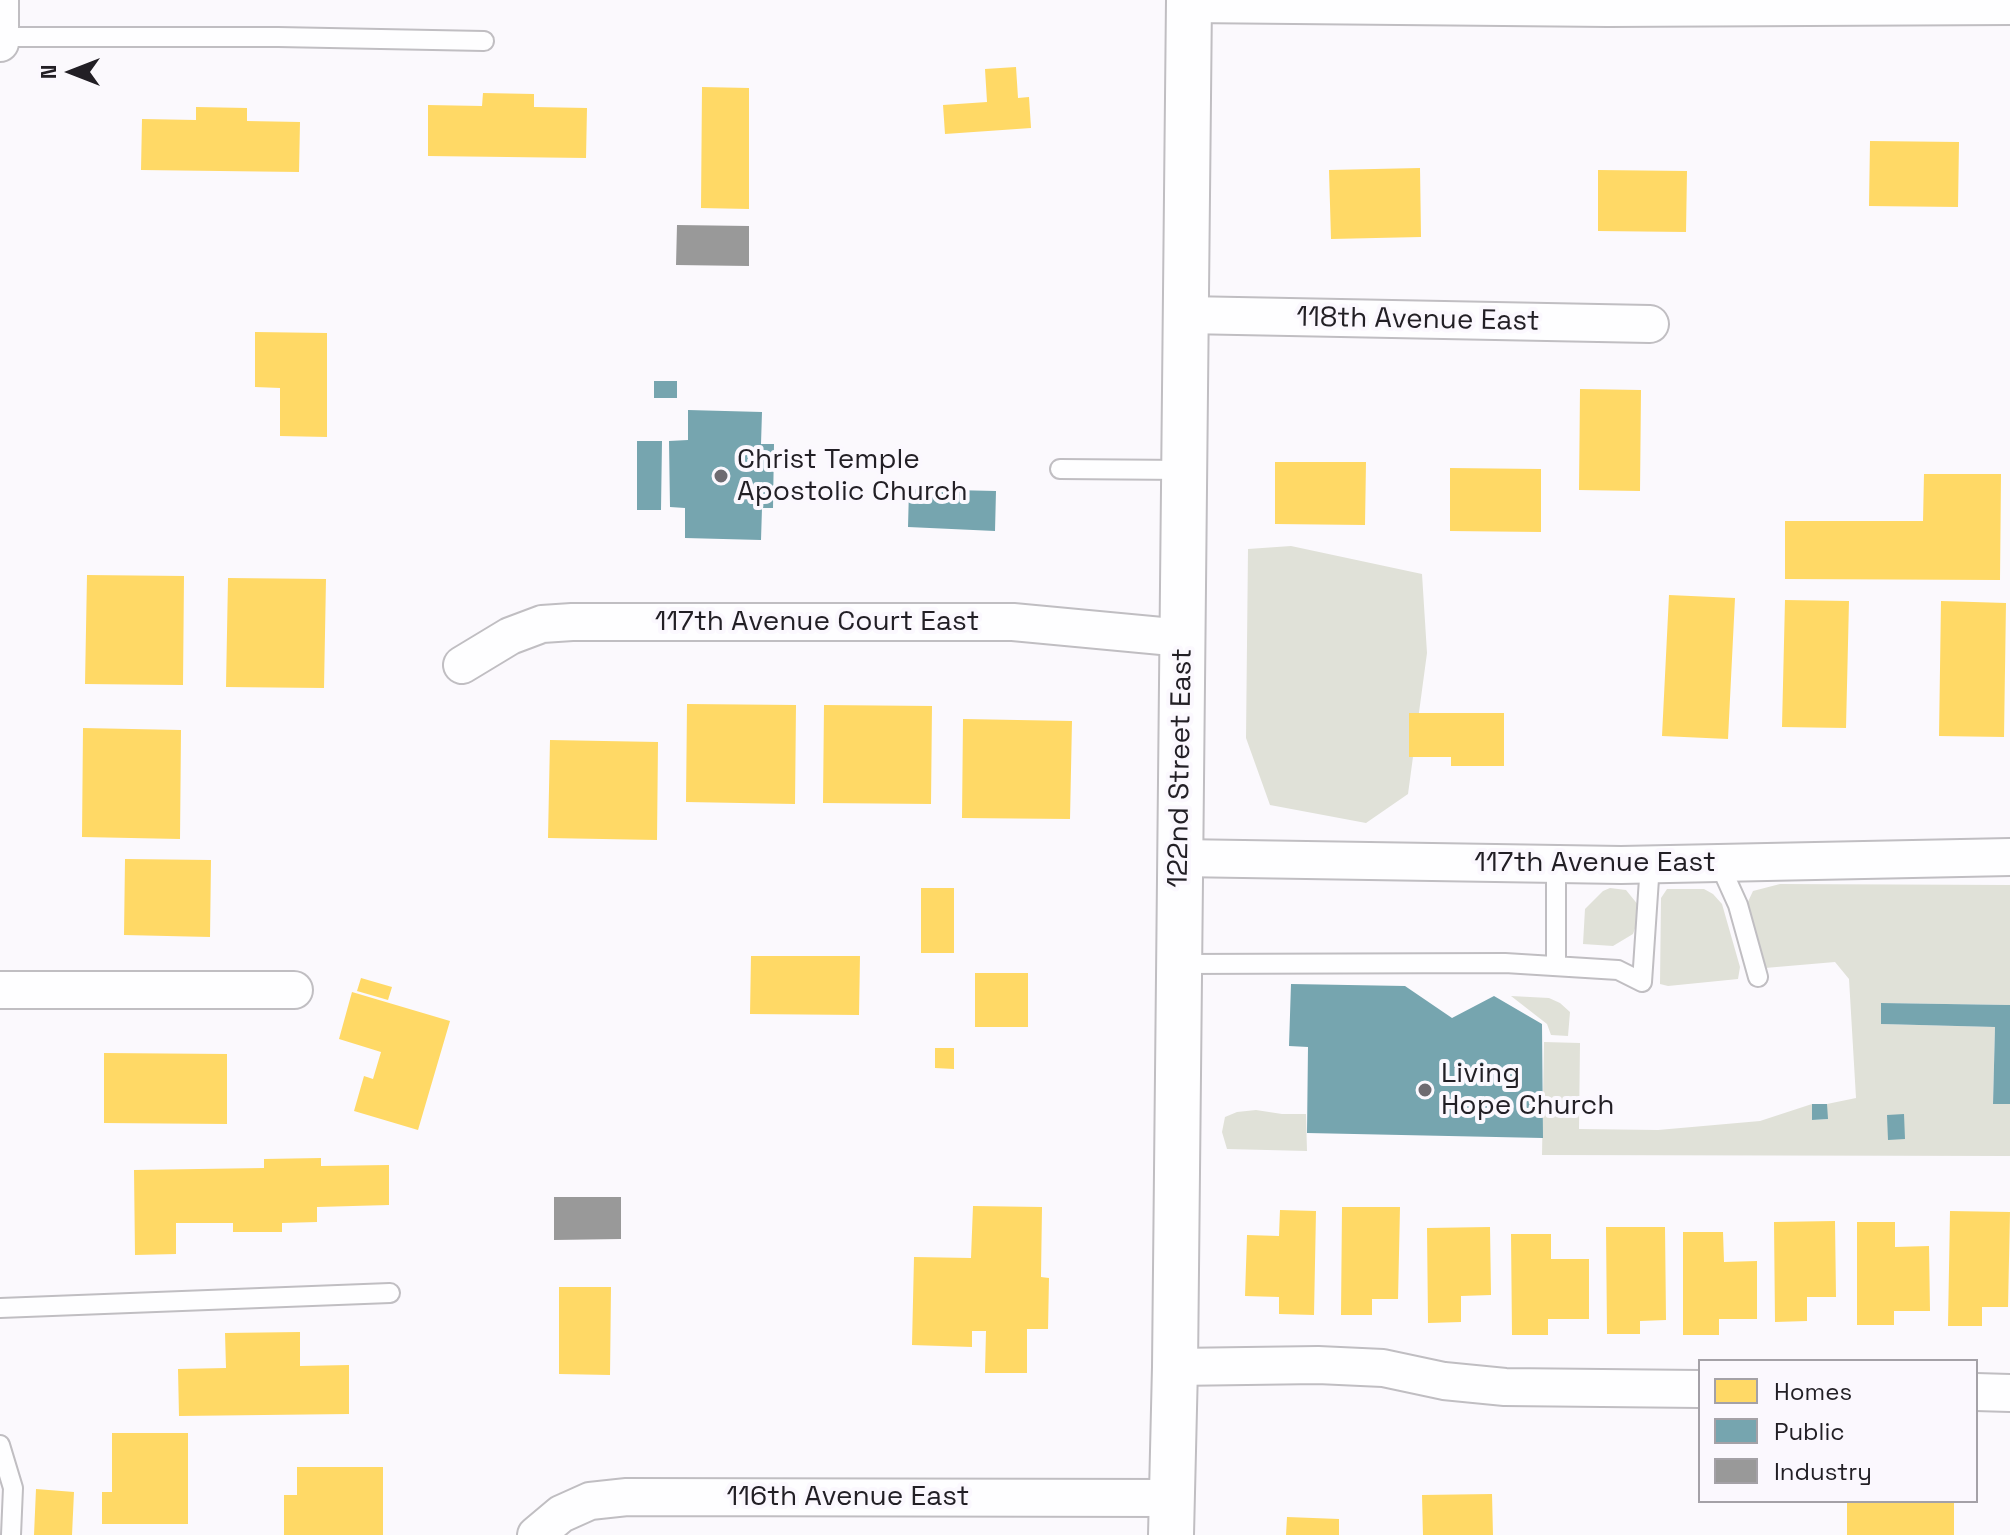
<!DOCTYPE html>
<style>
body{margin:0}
#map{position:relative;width:2010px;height:1535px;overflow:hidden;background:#fbf9fd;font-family:"Space Grotesk",sans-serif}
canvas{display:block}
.legend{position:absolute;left:1698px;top:1359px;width:280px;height:144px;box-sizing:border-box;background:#fbf8fe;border:2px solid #a4a1a7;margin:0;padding:10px 14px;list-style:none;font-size:24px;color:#221f25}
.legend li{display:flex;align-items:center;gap:16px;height:40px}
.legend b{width:40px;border:2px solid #a4a1a7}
.north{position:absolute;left:32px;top:32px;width:80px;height:80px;-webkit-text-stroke:6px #fbf8fe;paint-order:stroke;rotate:270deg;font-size:22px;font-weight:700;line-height:32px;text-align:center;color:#221f25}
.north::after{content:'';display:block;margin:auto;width:28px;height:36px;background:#221f25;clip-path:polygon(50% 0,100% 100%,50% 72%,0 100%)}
</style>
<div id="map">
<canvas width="2010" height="1535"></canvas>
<ul class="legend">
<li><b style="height:22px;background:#ffd966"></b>Homes</li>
<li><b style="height:22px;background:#76a5af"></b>Public</li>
<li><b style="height:22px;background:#999"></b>Industry</li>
</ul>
<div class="north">N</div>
</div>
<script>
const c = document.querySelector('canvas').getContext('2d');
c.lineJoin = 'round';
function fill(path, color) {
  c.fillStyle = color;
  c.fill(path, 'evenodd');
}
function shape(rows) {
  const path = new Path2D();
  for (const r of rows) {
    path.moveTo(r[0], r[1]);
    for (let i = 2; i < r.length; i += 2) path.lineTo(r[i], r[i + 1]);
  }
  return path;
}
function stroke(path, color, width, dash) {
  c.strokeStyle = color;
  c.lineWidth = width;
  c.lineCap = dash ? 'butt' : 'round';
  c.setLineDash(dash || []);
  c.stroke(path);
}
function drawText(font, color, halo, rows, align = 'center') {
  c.font = font + ' "Space Grotesk",sans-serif';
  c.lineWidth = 8;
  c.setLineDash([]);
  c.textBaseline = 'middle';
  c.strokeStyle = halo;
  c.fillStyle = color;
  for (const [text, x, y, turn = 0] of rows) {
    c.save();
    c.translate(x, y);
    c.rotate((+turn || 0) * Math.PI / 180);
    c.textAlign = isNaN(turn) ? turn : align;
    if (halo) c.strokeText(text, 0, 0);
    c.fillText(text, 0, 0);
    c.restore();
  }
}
fill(shape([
 [1291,546,1422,574,1427,653,1408,794,1366,823,1270,805,1246,738,1248,549],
 [1780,884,2010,885,2010,1005,1881,1003,1881,1024,1995,1027,1993,1103,2010,1104,2010,1156,1542,1155,1544,1042,1580,1043,1579,1129,1658,1130,1760,1121,1812,1104,1812,1120,1827,1119,1827,1104,1856,1098,1849,979,1835,962,1765,968,1745,908,1753,891],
 [1610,888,1626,890,1639,906,1638,920,1633,934,1613,946,1583,944,1585,909,1603,891],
 [1667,889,1704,889,1713,894,1722,904,1740,967,1738,979,1668,986,1660,984,1661,898],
 [1511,996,1549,998,1560,1003,1570,1012,1568,1036,1551,1035,1547,1024],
 [1256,1110,1282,1114,1306,1114,1307,1151,1227,1149,1222,1132,1225,1117,1237,1112]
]), '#e0e1d8');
fill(shape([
 [1016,67,1018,98,1029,97,1031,128,945,134,943,105,987,102,985,69],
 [702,87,749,88,749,209,701,208],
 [483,93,534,94,534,107,587,108,586,158,428,156,428,105,482,106],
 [196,107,247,108,247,121,300,122,299,172,141,170,142,119,196,120],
 [1870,141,1959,142,1958,207,1869,206],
 [1420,168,1421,237,1331,239,1329,170],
 [1598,170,1687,171,1686,232,1598,231],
 [255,332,327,333,327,437,280,436,280,388,255,387],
 [1580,389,1641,390,1640,491,1579,490],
 [1275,462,1366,462,1365,525,1275,524],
 [1450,468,1541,469,1541,532,1450,531],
 [1924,474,2001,474,2000,580,1785,579,1785,521,1923,521],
 [87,575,184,576,183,685,85,684],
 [228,578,326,579,324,688,226,687],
 [1669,595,1735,598,1728,739,1662,736],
 [1785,600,1849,601,1846,728,1782,727],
 [1941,601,2006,603,2004,737,1939,736],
 [687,704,796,705,795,804,686,802],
 [824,705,932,706,931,804,823,803],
 [1409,713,1504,713,1504,766,1451,766,1451,757,1409,757],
 [963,719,1072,721,1070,819,962,818],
 [83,728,181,730,180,839,82,837],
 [550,740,658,742,657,840,548,838],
 [125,859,211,860,210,937,124,935],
 [921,888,954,888,954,953,921,953],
 [751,956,860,956,859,1015,750,1014],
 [975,973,1028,973,1028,1027,975,1027],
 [361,978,392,987,388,1000,357,991],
 [352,992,450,1021,418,1130,354,1111,364,1076,373,1079,381,1052,339,1039],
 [935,1048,954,1048,954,1069,935,1068],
 [104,1053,227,1054,227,1124,104,1123],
 [321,1158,321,1166,389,1165,389,1205,317,1207,317,1222,282,1223,282,1232,233,1232,233,1223,176,1223,176,1254,135,1255,134,1170,264,1168,264,1159],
 [973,1206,1042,1207,1041,1277,1049,1278,1048,1329,1027,1329,1027,1373,985,1373,986,1331,972,1331,972,1347,912,1345,914,1257,971,1258],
 [1342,1207,1400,1207,1398,1299,1372,1299,1372,1315,1341,1315],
 [1280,1210,1316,1211,1314,1315,1279,1314,1279,1297,1245,1296,1247,1235,1279,1236],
 [1950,1211,2010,1212,2008,1307,1982,1307,1982,1326,1948,1326],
 [1835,1221,1836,1297,1807,1297,1807,1321,1775,1322,1774,1222],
 [1857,1222,1895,1222,1895,1247,1929,1246,1930,1311,1894,1311,1894,1325,1857,1325],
 [1490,1227,1491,1295,1461,1296,1461,1322,1428,1323,1427,1228],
 [1606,1227,1665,1227,1666,1320,1640,1321,1640,1334,1607,1334],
 [1683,1232,1723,1232,1724,1262,1757,1261,1757,1319,1719,1319,1719,1335,1683,1335],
 [1511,1234,1551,1234,1551,1259,1589,1259,1589,1319,1548,1319,1548,1335,1512,1335],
 [559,1287,611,1287,610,1375,559,1374],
 [300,1332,300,1366,349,1365,349,1414,179,1416,178,1369,226,1368,225,1333],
 [112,1433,188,1433,188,1524,102,1524,102,1492,112,1492],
 [297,1467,383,1467,383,1535,284,1535,284,1495,297,1495],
 [36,1489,74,1492,72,1535,34,1535],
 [1492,1494,1493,1535,1423,1535,1422,1495],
 [1847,1502,1954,1502,1954,1535,1847,1535],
 [1287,1517,1339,1519,1339,1535,1286,1535]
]), '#ffd966');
fill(shape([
 [654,381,677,381,677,398,654,398],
 [688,410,762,412,761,444,774,444,773,508,762,508,761,540,685,538,685,508,670,507,669,441,688,440],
 [637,441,662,441,661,510,637,510],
 [909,489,996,491,995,531,908,527],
 [1291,984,1405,986,1452,1018,1494,996,1542,1024,1543,1138,1307,1133,1308,1047,1289,1046],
 [1881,1003,2010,1005,2010,1104,1993,1104,1995,1027,1881,1024],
 [1812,1104,1827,1104,1828,1119,1812,1120],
 [1904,1114,1905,1139,1888,1140,1887,1115]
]), '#76a5af');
fill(shape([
 [677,225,749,226,749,266,676,265],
 [554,1197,621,1197,621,1239,554,1240]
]), '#999');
const service = shape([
 [0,37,278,37,484,41],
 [1060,469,1185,470],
 [1719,863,1738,905,1758,977],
 [1556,864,1556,966],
 [1179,964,1505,963,1618,970,1642,982,1650,864],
 [0,1308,390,1293],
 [0,1445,13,1488,11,1535]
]);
const minor = shape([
 [1189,4,1608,8,2010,6],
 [0,43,0,0],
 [1186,315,1650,324],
 [462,665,510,636,542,624,572,622,1013,622,1183,638],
 [1180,858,1621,865,2010,857],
 [0,990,294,990],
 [1175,1367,1318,1365,1383,1368,1444,1381,1505,1387,1700,1389],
 [1976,1392,2010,1393],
 [536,1535,561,1514,590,1501,627,1497,1172,1498]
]);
const tertiary = shape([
 [1171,1535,1175,1367,1189,0]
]);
stroke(service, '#c0bec2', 22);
stroke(minor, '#c0bec2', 40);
stroke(tertiary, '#c0bec2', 48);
stroke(service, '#fefeff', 18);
stroke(minor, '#fefeff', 36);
stroke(tertiary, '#fefeff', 44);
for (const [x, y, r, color] of [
 [721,476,8,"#6e6b71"],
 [1425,1090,8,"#6e6b71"]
]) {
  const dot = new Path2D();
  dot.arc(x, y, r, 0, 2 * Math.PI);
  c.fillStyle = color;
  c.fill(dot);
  stroke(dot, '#fbf8fe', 3);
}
drawText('28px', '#221f25', '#fbf8fe', [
 ["118th Avenue East",1418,320,1],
 ["117th Avenue Court East",817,622],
 ["122nd Street East",1181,768,-89],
 ["117th Avenue East",1595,863],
 ["116th Avenue East",848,1497]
]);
drawText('28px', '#221f25', '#fbf8fe', [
 ["Christ Temple",737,460],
 ["Apostolic Church",737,492],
 ["Living",1441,1074],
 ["Hope Church",1441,1106]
], 'left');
</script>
